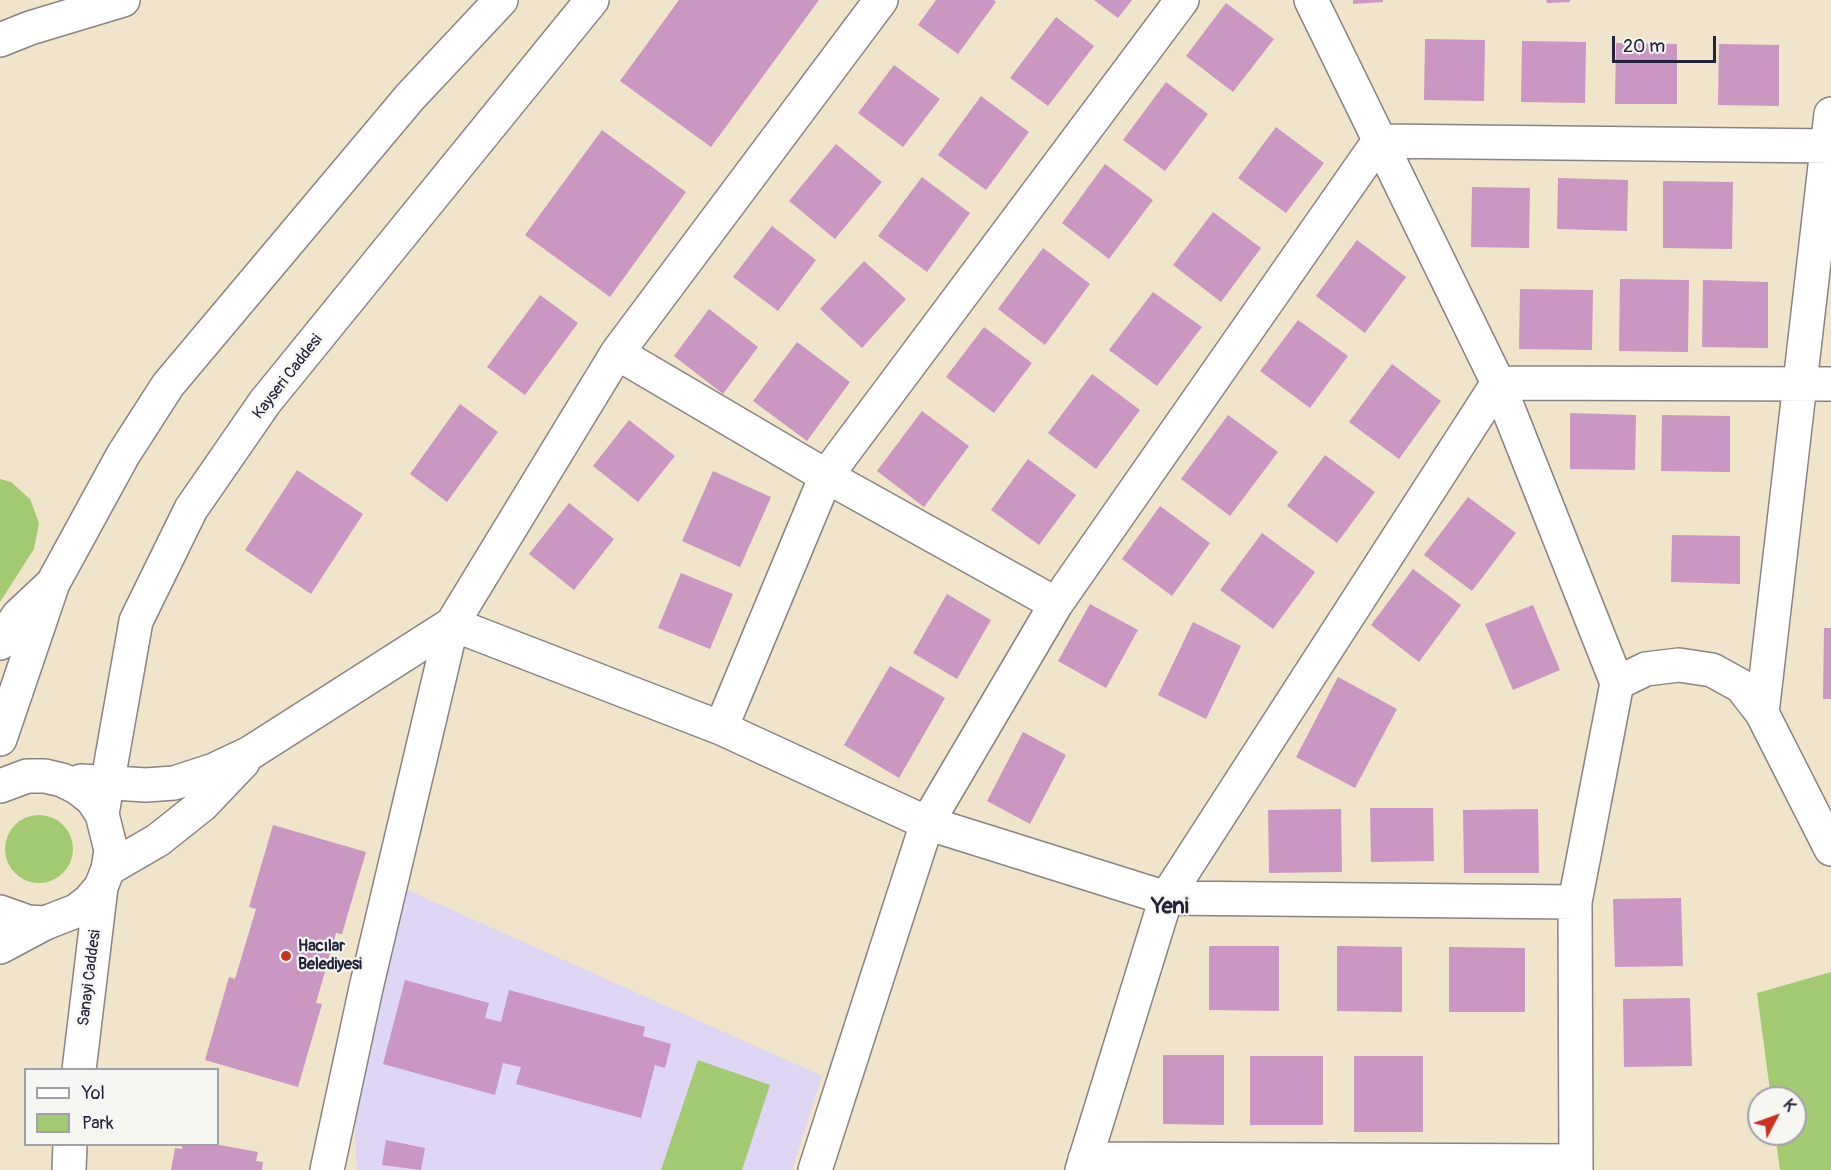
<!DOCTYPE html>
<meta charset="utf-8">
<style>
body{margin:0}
#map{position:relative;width:1831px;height:1170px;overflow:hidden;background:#f0e4ca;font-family:Pangolin,sans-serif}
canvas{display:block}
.legend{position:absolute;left:24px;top:1068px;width:195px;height:78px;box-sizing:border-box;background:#f6f6f2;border:2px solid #a1a1a9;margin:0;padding:8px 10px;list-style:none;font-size:18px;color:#22223b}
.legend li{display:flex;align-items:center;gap:12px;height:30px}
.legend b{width:30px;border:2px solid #a1a1a9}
.north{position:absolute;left:1747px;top:1086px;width:60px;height:60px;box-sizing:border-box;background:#f6f6f2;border:2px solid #a1a1a9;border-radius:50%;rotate:49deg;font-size:16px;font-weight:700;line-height:24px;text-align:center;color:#22223b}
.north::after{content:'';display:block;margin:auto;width:21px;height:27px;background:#c8321e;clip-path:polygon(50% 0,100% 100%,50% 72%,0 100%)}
.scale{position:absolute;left:1612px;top:36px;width:104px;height:27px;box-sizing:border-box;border:3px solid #22223b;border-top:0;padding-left:8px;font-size:18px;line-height:21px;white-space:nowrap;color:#22223b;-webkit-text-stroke:4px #f6f6f2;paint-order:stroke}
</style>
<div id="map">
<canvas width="1831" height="1170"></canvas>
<ul class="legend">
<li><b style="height:8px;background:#fff"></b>Yol</li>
<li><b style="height:16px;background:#a4c973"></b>Park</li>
</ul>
<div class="north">K</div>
<div class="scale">20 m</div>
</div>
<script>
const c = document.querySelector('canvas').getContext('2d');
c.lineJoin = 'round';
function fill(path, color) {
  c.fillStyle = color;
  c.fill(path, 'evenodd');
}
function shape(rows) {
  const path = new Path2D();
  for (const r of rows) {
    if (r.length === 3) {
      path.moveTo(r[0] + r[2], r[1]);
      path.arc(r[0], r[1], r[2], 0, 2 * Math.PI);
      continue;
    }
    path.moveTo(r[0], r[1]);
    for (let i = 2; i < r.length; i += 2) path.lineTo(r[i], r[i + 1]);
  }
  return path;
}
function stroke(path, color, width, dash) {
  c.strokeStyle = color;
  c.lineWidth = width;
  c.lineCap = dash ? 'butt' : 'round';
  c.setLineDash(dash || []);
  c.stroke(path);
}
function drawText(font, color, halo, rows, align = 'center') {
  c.font = font + ' Pangolin,sans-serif';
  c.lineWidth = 4.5;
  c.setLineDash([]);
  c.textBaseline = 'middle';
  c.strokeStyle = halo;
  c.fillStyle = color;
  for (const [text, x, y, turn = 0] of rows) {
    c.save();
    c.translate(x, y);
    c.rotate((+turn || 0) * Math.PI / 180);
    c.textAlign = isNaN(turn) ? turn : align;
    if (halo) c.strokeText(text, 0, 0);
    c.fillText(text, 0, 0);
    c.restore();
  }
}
fill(shape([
 [401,887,822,1076,792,1170,357,1170,354,1109]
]), '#dfd5f5');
fill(shape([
 [0,479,11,482,30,499,39,523,34,549,0,602],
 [39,849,34],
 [1831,972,1831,1170,1780,1170,1775,1134,1795,1134,1795,1098,1771,1098,1757,993],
 [698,1060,770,1085,742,1170,661,1170]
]), '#a4c973');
fill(shape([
 [679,0,819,0,711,147,620,81],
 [936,0,994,0,996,2,958,54,918,25],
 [1094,0,1132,0,1118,18],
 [1353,0,1383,0,1383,2,1353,4],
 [1546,0,1570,0,1570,2,1547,3],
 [1226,3,1274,39,1233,92,1186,56],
 [1056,17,1094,46,1048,106,1010,78],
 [1425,39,1485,40,1484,101,1424,100],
 [1522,41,1586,42,1585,103,1521,102],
 [1616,43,1677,44,1677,104,1615,104],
 [1719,44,1779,45,1779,106,1718,105],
 [894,65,940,99,903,147,858,113],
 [1166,82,1208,114,1165,171,1123,140],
 [981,96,1029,132,986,190,938,155],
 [1276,127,1324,163,1286,213,1238,178],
 [602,130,686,192,610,297,525,235],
 [836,144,882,182,835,239,789,201],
 [1105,164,1153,200,1109,259,1062,223],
 [922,177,970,213,927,272,878,236],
 [1558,178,1628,180,1627,231,1557,229],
 [1663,181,1733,182,1732,249,1663,248],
 [1472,187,1530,188,1529,248,1471,247],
 [1213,212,1261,248,1221,302,1173,265],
 [772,226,816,260,778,311,733,277],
 [1357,240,1406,277,1365,333,1316,296],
 [1043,248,1090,284,1045,345,998,309],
 [864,261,906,299,862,348,820,309],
 [1620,279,1689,280,1688,352,1619,351],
 [1703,280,1768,282,1768,348,1702,347],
 [1520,289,1593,290,1592,350,1519,349],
 [1153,292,1202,327,1157,386,1109,350],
 [540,295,578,323,525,395,487,367],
 [709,309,758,347,723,394,674,356],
 [1298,320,1348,356,1310,408,1260,371],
 [984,327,1032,363,994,413,946,377],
 [797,342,850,382,807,441,753,401],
 [1392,364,1441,401,1399,459,1349,422],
 [1092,374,1140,410,1096,469,1048,433],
 [460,404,498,432,447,502,410,474],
 [922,411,969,446,924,507,877,471],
 [1570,413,1636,415,1635,470,1570,469],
 [1228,415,1278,452,1230,516,1181,479],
 [1662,415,1730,416,1730,472,1661,471],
 [629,420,675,456,638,502,593,466],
 [1325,455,1375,492,1337,543,1287,506],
 [1028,459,1076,495,1039,545,991,510],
 [297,470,363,514,311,594,245,550],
 [713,471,771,497,740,567,682,541],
 [1468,497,1516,533,1472,591,1424,555],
 [569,503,614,539,574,590,529,554],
 [1160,506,1210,543,1172,596,1122,559],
 [1262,533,1315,572,1273,629,1220,590],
 [1672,535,1740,536,1740,584,1671,582],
 [1413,569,1461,605,1419,662,1371,625],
 [681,573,733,594,710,649,658,628],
 [947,594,991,620,957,679,913,653],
 [1090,604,1138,630,1106,688,1058,661],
 [1533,605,1560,670,1513,690,1485,624],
 [1193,622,1241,646,1206,719,1158,695],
 [1824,628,1831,628,1831,699,1823,699],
 [890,666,945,698,899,778,844,745],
 [1338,677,1397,709,1355,788,1296,757],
 [1023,732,1066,755,1030,824,987,801],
 [1370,808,1433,808,1434,861,1371,862],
 [1341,809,1342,872,1269,873,1268,810],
 [1538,809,1539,873,1464,873,1463,810],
 [273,825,366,852,342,934,336,933,316,1003,322,1004,298,1087,205,1060,229,977,235,979,256,909,249,907],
 [1681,898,1683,966,1615,967,1613,899],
 [1209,946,1279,946,1279,1011,1209,1010],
 [1337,946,1402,947,1402,1012,1337,1011],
 [1449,947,1525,948,1525,1012,1449,1012],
 [405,980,489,1003,485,1018,501,1022,509,990,645,1027,643,1036,671,1044,665,1068,655,1065,641,1118,516,1084,521,1067,503,1063,495,1095,383,1064],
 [1690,998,1692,1066,1624,1067,1623,999],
 [1163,1055,1224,1055,1224,1125,1163,1124],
 [1250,1056,1323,1056,1323,1125,1250,1125],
 [1354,1056,1423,1056,1423,1132,1354,1132],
 [386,1140,425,1148,421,1170,382,1165],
 [182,1144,214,1144,258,1152,256,1161,263,1162,262,1170,171,1170,175,1148,182,1149]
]), '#ca96c2');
const minor = shape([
 [881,0,617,353,826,476,1056,604,1379,141,1831,146],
 [1311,0,1498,383,1617,683,1575,902,1576,1170],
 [0,40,30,28,123,0],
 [617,353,452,624,721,728,927,823,1166,898,1575,902],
 [1498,383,1831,384],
 [1617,683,1646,669,1679,665,1712,670,1741,686,1762,713,1831,849],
 [1762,713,1831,114],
 [721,728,826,476,1182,0],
 [81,781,146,785,174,783,214,770,250,753,452,624],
 [108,869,158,840,202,805,243,762],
 [0,947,45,923],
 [1085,1159,1575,1161],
 [327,1170,366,988,452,624],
 [815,1170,927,823,1056,604],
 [1082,1170,1166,898,1498,383]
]);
const major = shape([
 [0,643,18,616,50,586],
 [0,739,53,583,123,455,168,385,410,97,501,0],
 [0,786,27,776,45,776,62,780,78,788,92,799,102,814,111,850,108,869,101,887,89,901,76,911,45,923,28,922,0,912],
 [102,814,136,621,191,509,265,402,592,0],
 [79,1070,101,887],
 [69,1170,70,1144]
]);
stroke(minor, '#898382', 36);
stroke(major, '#898382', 36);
stroke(minor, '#fff', 33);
stroke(major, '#fff', 33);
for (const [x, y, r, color] of [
 [286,956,6,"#c8321e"]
]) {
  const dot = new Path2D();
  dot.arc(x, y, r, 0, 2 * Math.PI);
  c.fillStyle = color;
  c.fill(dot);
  stroke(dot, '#f6f6f2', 2);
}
drawText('16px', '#22223b', '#f6f6f2', [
 ["Kayseri Caddesi",288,377,-52],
 ["Sanayi Caddesi",90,978,-83]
]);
drawText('bold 16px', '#22223b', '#f6f6f2', [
 ["Hacılar",298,947],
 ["Belediyesi",298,965]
], 'left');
drawText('bold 22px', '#22223b', '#f6f6f2', [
 ["Yeni",1170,907]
]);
</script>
